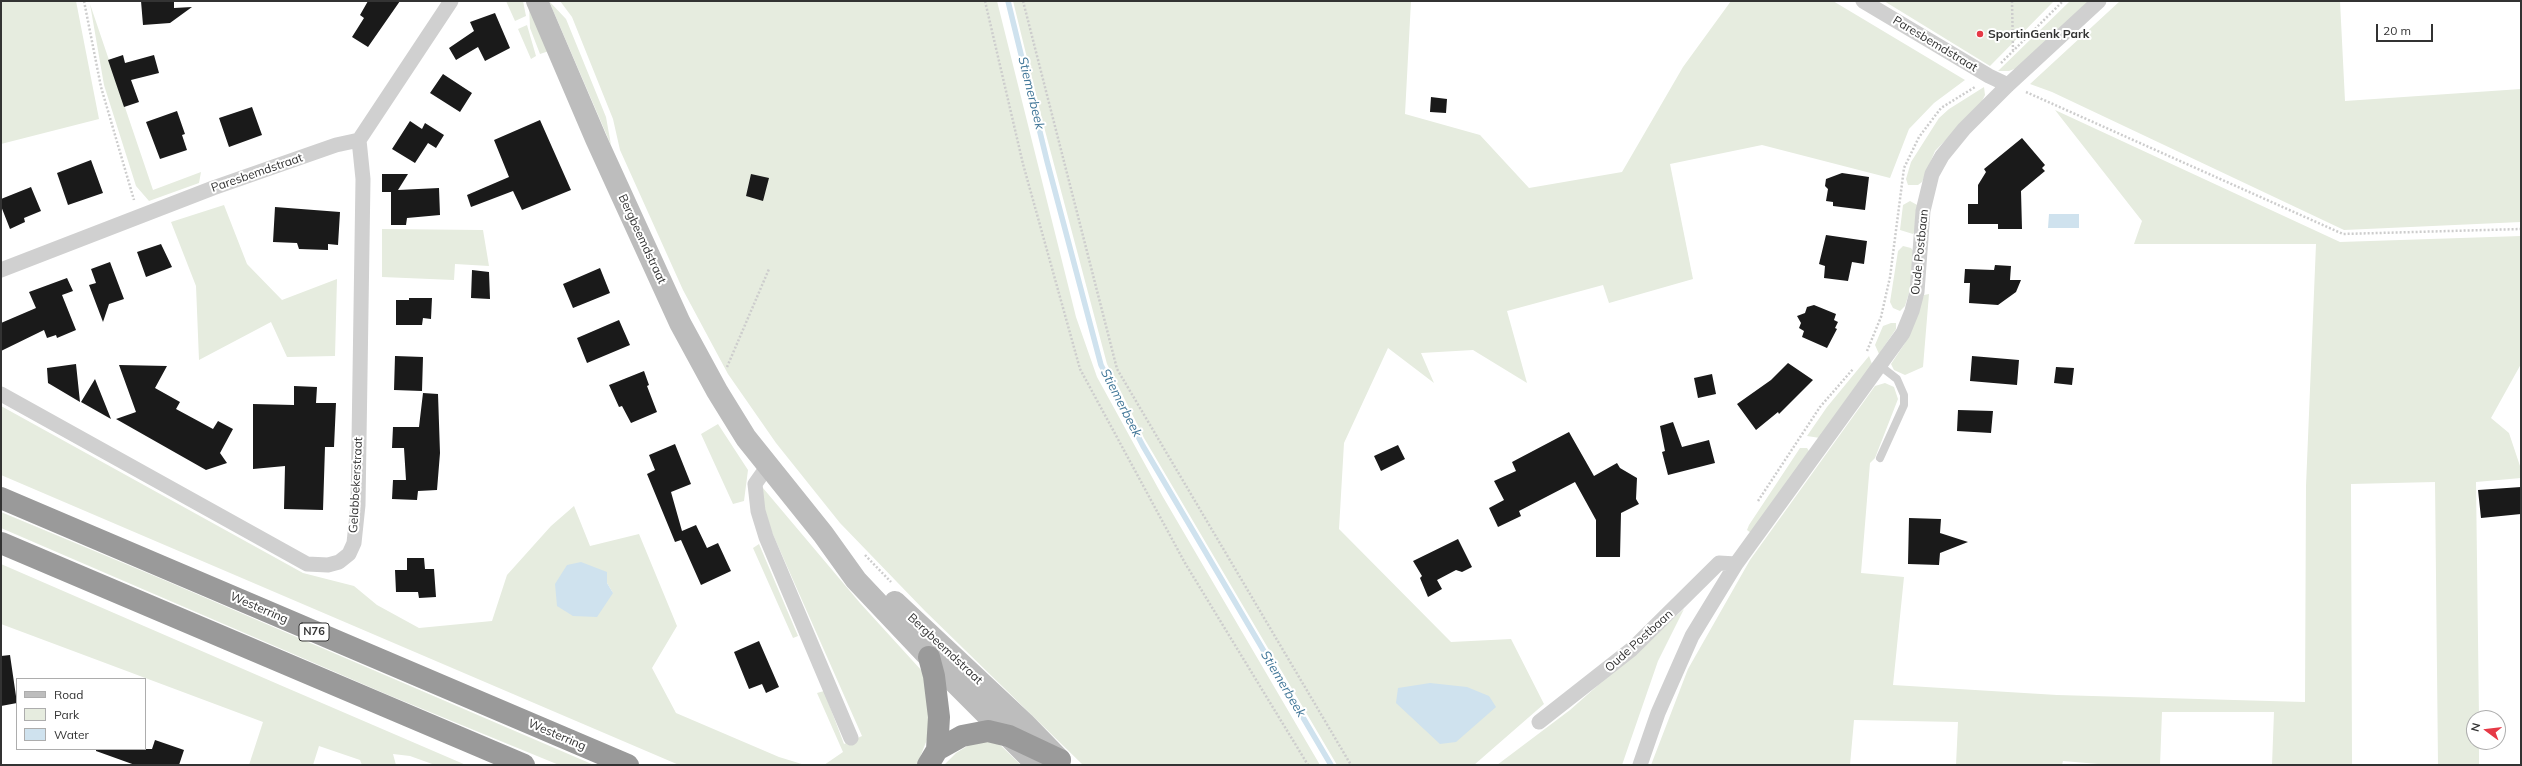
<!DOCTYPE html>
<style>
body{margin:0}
#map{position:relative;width:2522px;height:766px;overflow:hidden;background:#fff;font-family:Mulish,sans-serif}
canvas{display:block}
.frame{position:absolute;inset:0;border:2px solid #333;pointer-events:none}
.legend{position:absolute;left:16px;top:678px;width:130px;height:72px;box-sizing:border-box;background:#fff;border:1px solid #adadad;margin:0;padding:5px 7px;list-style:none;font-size:12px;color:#333}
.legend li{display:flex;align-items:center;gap:8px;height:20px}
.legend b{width:20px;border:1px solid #adadad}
.north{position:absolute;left:2466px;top:710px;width:40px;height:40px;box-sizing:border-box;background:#fff;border:1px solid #adadad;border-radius:50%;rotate:285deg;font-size:11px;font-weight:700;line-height:16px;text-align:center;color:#333}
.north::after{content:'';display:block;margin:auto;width:14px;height:18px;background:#e63946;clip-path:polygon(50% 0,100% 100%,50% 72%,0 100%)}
.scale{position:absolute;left:2376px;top:24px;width:57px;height:18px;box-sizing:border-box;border:2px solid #333;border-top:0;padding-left:5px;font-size:12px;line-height:14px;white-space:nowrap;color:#333;-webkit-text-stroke:3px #fff;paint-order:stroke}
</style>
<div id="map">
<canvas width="2522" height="766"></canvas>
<div class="frame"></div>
<ul class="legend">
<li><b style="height:5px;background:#bdbdbd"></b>Road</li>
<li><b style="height:11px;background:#e6ecdf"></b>Park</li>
<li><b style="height:11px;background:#cfe2ee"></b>Water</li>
</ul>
<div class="north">N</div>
<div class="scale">20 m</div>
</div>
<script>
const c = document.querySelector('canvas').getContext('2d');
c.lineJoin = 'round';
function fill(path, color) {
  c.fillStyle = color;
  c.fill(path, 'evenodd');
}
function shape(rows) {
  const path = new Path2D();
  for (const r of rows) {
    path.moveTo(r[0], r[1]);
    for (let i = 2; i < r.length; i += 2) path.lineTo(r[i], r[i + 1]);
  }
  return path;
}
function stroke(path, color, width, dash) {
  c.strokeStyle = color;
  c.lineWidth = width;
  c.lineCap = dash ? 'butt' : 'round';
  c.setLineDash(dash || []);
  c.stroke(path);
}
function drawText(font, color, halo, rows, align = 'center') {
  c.font = font + ' Mulish,sans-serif';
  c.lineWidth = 4;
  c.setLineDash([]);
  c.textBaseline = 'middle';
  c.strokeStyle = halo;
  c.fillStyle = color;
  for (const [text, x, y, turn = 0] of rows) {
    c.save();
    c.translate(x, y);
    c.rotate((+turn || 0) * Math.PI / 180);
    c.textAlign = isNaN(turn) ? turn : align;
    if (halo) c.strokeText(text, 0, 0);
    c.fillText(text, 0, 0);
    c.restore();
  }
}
fill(shape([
 [1,1,76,1,99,119,1,144],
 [506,1,523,1,526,16,515,21],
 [549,1,566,19,606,117,611,145],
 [560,1,997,1,1076,317,1097,377,1163,497,1320,765,1083,765,925,611,840,523,776,443,728,374,683,290,620,150,613,119,572,17],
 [1013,1,1411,1,1405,114,1480,135,1529,188,1622,172,1683,67,1731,1,1833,1,1965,80,1934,103,1909,129,1890,178,1762,145,1670,164,1693,279,1609,303,1603,285,1507,311,1527,383,1473,350,1421,353,1434,383,1388,348,1344,443,1339,529,1451,642,1511,639,1544,704,1474,765,1337,765,1144,438,1107,364,1043,123],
 [1884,1,2054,1,1990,66],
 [2070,1,2091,1,2022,66,2009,71,1998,71],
 [2120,1,2340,1,2345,101,2521,89,2521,222,2344,230,2052,92,2030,84],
 [90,4,153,190,201,172,199,183,149,201,136,186,104,85],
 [529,5,549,51,540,54,530,28],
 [527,25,536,56,531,59,518,29],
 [1984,87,1985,95,1980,105,1935,151,1922,182,1918,185,1908,185,1906,179,1911,162,1939,118,1949,109],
 [2055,110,2340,242,2521,236,2521,364,2491,418,2509,433,2521,469,2521,478,2476,482,2479,718,2474,718,2474,742,2479,742,2479,765,2438,765,2435,482,2351,484,2352,765,2272,765,2274,712,2162,712,2160,765,2110,765,2063,761,2062,765,1956,765,1958,722,1854,720,1850,765,1651,765,1688,669,1750,560,1875,386,1885,383,1894,387,1898,399,1875,458,1870,463,1861,573,1904,577,1893,685,2057,695,2305,702,2306,486,2316,244,2134,244,2142,221],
 [1910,201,1919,206,1916,230,1913,234,1900,230,1903,205],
 [224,205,247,264,282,300,337,279,335,356,287,357,271,322,199,360,196,286,171,222],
 [382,229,483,230,489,266,455,264,454,280,382,277],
 [1903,246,1911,248,1914,252,1912,283,1905,306,1900,311,1893,308,1890,302,1898,251],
 [1929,294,1923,367,1905,375,1894,370,1891,364,1905,343,1924,295],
 [1891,323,1896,323,1896,329,1879,354,1875,345,1883,326],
 [1869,356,1872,364,1820,438,1807,436,1827,407],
 [1,406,303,573,354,586,377,605,419,628,492,621,507,575,551,526,574,506,590,546,639,534,677,626,652,668,676,713,779,757,805,765,679,765,1,475],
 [567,565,607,583,613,593],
 [718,424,748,470,744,501,733,504,701,434],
 [1800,448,1807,448,1809,451,1751,533,1747,530,1749,525],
 [763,488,860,603,922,671,929,699,928,737,917,765,824,765,843,752,817,693,824,691,844,744,862,736,767,521,762,499],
 [1,512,164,580,594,765,559,765,386,694,1,528],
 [759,544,798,636,793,638,753,548],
 [1,564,280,685,466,765,435,765,410,756,393,754,396,765,362,765,360,760,319,746,313,765,249,765,263,722,1,624],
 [1684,609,1658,661,1622,765,1497,765,1570,710],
 [995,740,1021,765,944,765,956,753,969,745]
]), '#e6ecdf');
fill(shape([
 [2049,214,2079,214,2079,228,2048,228],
 [581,562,607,572,607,583,613,593,597,617,573,616,557,606,555,584,567,565],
 [1430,683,1467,687,1489,696,1496,707,1456,742,1440,744,1396,703,1398,688]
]), '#cfe2ee');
stroke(shape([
 [1008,1,1047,161,1101,365,1143,446,1331,765]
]), '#cfe2ee', 5.5);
fill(shape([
 [141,1,174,1,174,8,192,7,170,23,143,25],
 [368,1,400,1,368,47,352,37,364,18,360,15],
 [495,13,510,48,485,61,478,47,456,60,449,48,474,31,470,22],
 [123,55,125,63,154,55,159,73,131,80,139,102,124,107,108,60],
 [443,74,472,93,460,112,430,93],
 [1431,97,1447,99,1446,113,1430,112],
 [252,107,262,135,229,147,219,118],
 [177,111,185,134,182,135,187,150,160,159,146,122],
 [540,120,571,190,522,210,513,191,471,207,467,195,509,177,494,140],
 [410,121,422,129,425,123,444,135,436,148,428,143,415,163,392,149],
 [2022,138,2045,165,2042,168,2045,171,2021,191,2022,229,1998,229,1998,224,1968,224,1968,204,1978,204,1978,185,1986,172,1984,169],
 [91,160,103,193,68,205,57,173],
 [1842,173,1869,177,1865,210,1833,206,1833,202,1826,201,1828,189,1825,186,1826,179],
 [382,174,408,174,398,190,439,188,440,215,407,218,406,225,391,225,391,192,382,192],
 [751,174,769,178,763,201,746,196],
 [31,187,41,211,24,218,25,222,10,229,1,206,1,199],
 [275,207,340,212,338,245,328,244,328,250,299,249,297,243,273,242],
 [1826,235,1867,241,1864,264,1852,262,1848,281,1824,278,1825,266,1819,264],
 [161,244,172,267,146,277,137,252],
 [110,262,124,299,109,304,103,322,89,285,96,283,91,269],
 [1995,265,2011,266,2010,280,2021,280,2016,292,1998,305,1969,303,1970,283,1964,283,1965,269,1994,270],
 [600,268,610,293,573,308,563,284],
 [472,270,489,272,490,299,471,298],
 [67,278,73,291,62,295,76,330,57,338,56,335,47,338,44,330,1,351,1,323,36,308,29,292],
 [409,298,432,298,431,319,423,318,422,325,396,325,396,300,409,300],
 [1814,305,1836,314,1834,320,1838,322,1835,328,1837,329,1827,348,1802,337,1804,331,1799,328,1801,323,1797,316,1805,313,1807,307],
 [619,320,630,345,587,363,577,338],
 [395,356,423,357,422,391,394,390],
 [1972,356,2019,360,2017,385,1970,381],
 [1788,363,1813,380,1779,414,1778,412,1756,430,1737,404,1771,380],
 [76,364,80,402,48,383,47,368],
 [119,365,167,366,155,388,180,402,176,409,213,429,218,421,233,429,220,453,227,463,206,470,116,419,136,412],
 [2056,367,2074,368,2072,385,2054,383],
 [644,371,649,385,647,386,657,412,631,423,622,406,619,407,609,385],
 [1712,374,1716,394,1698,398,1694,378],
 [95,379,111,419,81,402],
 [294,386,317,387,316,403,336,403,334,447,325,447,323,510,284,509,285,466,253,469,253,404,294,405],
 [423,393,438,394,440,453,437,490,418,491,417,500,392,499,393,480,406,480,404,448,392,448,393,427,419,427],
 [1958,410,1993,411,1991,433,1957,431],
 [1673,422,1682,447,1709,440,1715,463,1668,475,1662,452,1665,451,1660,426],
 [1569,432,1594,476,1617,463,1620,468,1637,478,1636,499,1639,504,1621,513,1620,557,1596,557,1596,520,1575,482,1519,511,1521,516,1498,527,1489,508,1504,500,1494,481,1516,471,1512,462],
 [675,444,691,484,671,492,682,531,696,525,707,548,718,543,731,571,701,585,681,540,675,542,647,474,655,470,649,455],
 [1398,445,1405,459,1381,471,1374,456],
 [2521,487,2521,514,2481,518,2478,490],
 [1909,518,1941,519,1940,533,1968,542,1940,553,1939,565,1908,564],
 [1458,539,1472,567,1462,572,1456,570,1437,580,1442,589,1428,597,1420,578,1422,576,1413,561],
 [407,558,424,558,425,569,434,569,436,597,419,598,418,592,396,592,395,570,407,570],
 [759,641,779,687,766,693,762,684,749,689,734,652],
 [10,655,17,703,1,706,1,656],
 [155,740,184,750,179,765,135,765,96,751,96,749,152,749]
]), '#1a1a1a');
stroke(shape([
 [84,1,101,87,134,200],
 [985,1,1023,164,1080,369,1185,563,1308,765],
 [1023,1,1117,369,1351,765],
 [2012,1,2013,50],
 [2001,63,2063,1],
 [2026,92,2343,234,2521,229],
 [1867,351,1881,317,1890,277,1904,168,1919,137,1941,108,1975,87],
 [727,367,769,269],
 [1758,501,1820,407,1853,369],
 [865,555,891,582]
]), '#cdcdcd', 2.5, [2, 2]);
stroke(shape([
 [1879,365,1897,379,1904,395,1904,405,1880,458]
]), '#d0d0d0', 8);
stroke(shape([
 [1863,1,1989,76,2008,85],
 [1,270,213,188,336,145,359,140,451,1],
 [1,394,307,564,328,565,339,562,349,554,354,543,358,505,363,179,359,140],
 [767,467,755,484,758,511,766,537,851,738],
 [1539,722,1632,649,1719,563,1736,564],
 [1640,765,1658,713,1692,636,1736,564,1903,333,1912,311,1917,292,1923,211,1932,174,1942,156,1964,129,2008,85,2099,1]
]), '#d0d0d0', 15);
stroke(shape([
 [537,1,596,139,680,323,717,391,746,438,823,534,856,580,924,652,1037,765],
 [895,602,1024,723,1060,760]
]), '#bdbdbd', 22);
stroke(shape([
 [1,498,628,765],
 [1,543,524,765],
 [937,750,962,736,988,731,1009,736,1060,760],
 [928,765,937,750,939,717,934,676,929,657]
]), '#9a9a9a', 22);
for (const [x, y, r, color] of [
 [1980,34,4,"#e63946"]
]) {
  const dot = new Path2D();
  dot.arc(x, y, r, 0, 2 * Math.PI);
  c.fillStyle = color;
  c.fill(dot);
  stroke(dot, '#fff', 1.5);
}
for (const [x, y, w] of [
 [314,632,30]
]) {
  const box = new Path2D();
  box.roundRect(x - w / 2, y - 9, w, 18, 3);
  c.fillStyle = '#fff';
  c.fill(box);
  stroke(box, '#333', 1);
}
drawText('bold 11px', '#333', null, [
 ["N76",314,632]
]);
drawText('bold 12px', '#333', '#fff', [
 ["SportinGenk Park",1988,34]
], 'left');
drawText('12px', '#333', '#fff', [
 ["Paresbemdstraat",1935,44,31],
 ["Paresbemdstraat",257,173,-19],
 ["Bergbeemdstraat",642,239,65],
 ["Oude Postbaan",1920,252,-84],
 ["Gelabbekerstraat",356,485,-87],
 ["Westerring",259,608,23],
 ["Oude Postbaan",1639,641,-42],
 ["Bergbeemdstraat",945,649,43],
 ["Westerring",557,735,23]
]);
drawText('italic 13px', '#3f7597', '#fff', [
 ["Stiemerbeek",1031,93,76],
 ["Stiemerbeek",1121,403,63],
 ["Stiemerbeek",1283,684,59]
]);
</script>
